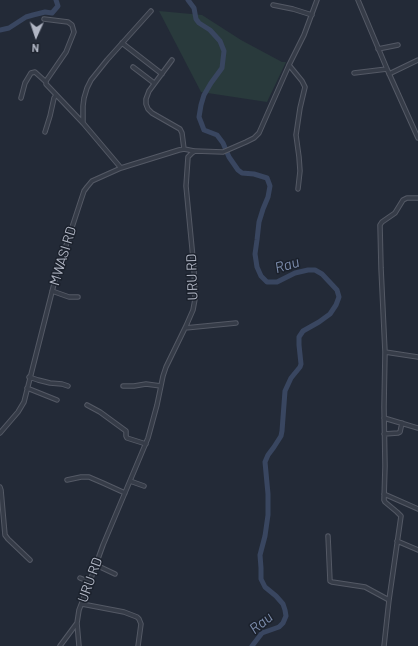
<!DOCTYPE html>
<style>
body{margin:0}
#map{position:relative;width:418px;height:646px;overflow:hidden;background:#232a37;font-family:Barlow,sans-serif}
canvas{display:block}
.north{position:absolute;left:16px;top:16px;width:40px;height:40px;-webkit-text-stroke:3px #1b212c;paint-order:stroke;rotate:183deg;font-size:11px;font-weight:700;line-height:16px;text-align:center;color:#b1b6c4}
.north::after{content:'';display:block;margin:auto;width:14px;height:18px;background:#b1b6c4;clip-path:polygon(50% 0,100% 100%,50% 72%,0 100%)}
</style>
<div id="map">
<canvas width="418" height="646"></canvas>
<div class="north">N</div>
</div>
<script>
const c = document.querySelector('canvas').getContext('2d');
c.lineJoin = 'round';
function fill(path, color) {
  c.fillStyle = color;
  c.fill(path, 'evenodd');
}
function shape(rows) {
  const path = new Path2D();
  for (const r of rows) {
    path.moveTo(r[0], r[1]);
    for (let i = 2; i < r.length; i += 2) path.lineTo(r[i], r[i + 1]);
  }
  return path;
}
function stroke(path, color, width, dash) {
  c.strokeStyle = color;
  c.lineWidth = width;
  c.lineCap = dash ? 'butt' : 'round';
  c.setLineDash(dash || []);
  c.stroke(path);
}
function drawText(font, color, halo, rows, align = 'center') {
  c.font = font + ' Barlow,sans-serif';
  c.lineWidth = 3;
  c.setLineDash([]);
  c.textBaseline = 'middle';
  c.strokeStyle = halo;
  c.fillStyle = color;
  for (const [text, x, y, turn = 0] of rows) {
    c.save();
    c.translate(x, y);
    c.rotate((+turn || 0) * Math.PI / 180);
    c.textAlign = isNaN(turn) ? turn : align;
    if (halo) c.strokeText(text, 0, 0);
    c.fillText(text, 0, 0);
    c.restore();
  }
}
fill(shape([
 [159,11,202,15,241,40,282,62,286,62,267,102,201,92]
]), '#293a3c');
stroke(shape([
 [188,0,194,8,196,19,199,23,210,30,220,41,224,51,222,68,211,83,204,95,201,105,199,117,204,130,217,135,223,143,229,157,238,170,242,173,254,174,267,178,270,186,268,197,263,209,259,222,257,240,255,254,257,267,261,276,267,282,277,282,295,273,308,270,315,270,322,274,337,290,339,297,336,305,330,314,319,322,303,331,299,337,299,345,301,364,300,367,291,378,285,391,282,431,281,436,274,447,268,455,265,462,268,494,268,515,265,536,260,555,261,568,261,579,265,587,276,596,283,604,285,610,286,616,283,623,279,627,262,633,252,646],
 [0,30,9,28,26,17,33,15,45,12,52,13,58,6,56,0]
]), '#394660', 5);
const minor = shape([
 [358,0,387,69,418,138],
 [273,5,293,9,312,15],
 [44,19,68,22,72,25,74,32,66,52,46,81,46,84,83,123,121,168],
 [122,43,162,74],
 [378,49,398,45],
 [172,60,149,91,146,99,146,104,148,109,152,113,180,129,182,133,184,149],
 [289,65,302,81,305,87,300,108,296,135,299,157,300,171,298,189],
 [133,67,154,83],
 [354,73,387,69],
 [389,74,418,60],
 [21,98,25,83,31,73,35,72,46,82],
 [83,123,83,106,84,98,87,88,91,80,107,60,151,11],
 [45,132,50,116,54,98,56,95],
 [52,291,69,297,78,297],
 [185,328,236,323],
 [385,352,418,357],
 [29,377,38,380,50,383,62,384,68,386],
 [123,386,134,386,146,384,161,386],
 [27,388,57,400],
 [87,405,100,412,126,431,126,436,127,438,146,444],
 [384,418,418,428],
 [0,433,18,412,24,402,56,276,80,203,84,191,87,187,92,181,121,168,179,150,184,149,194,151],
 [384,434,398,433,400,432,402,423],
 [67,480,81,477,89,477,103,483,125,493],
 [130,481,144,486],
 [0,487,1,490,5,535,8,539,30,560],
 [384,494,418,509],
 [328,536,330,581,332,582,365,587,389,600],
 [397,541,418,550],
 [96,565,115,574],
 [80,578,90,582],
 [82,604,124,612,137,617,139,619,141,624,138,646],
 [60,646,77,623],
 [79,646,77,623,79,610,86,592,103,545,148,438,157,405,163,376,166,367,186,326,193,310,195,299,194,269,186,186,188,157,192,153,195,151,223,152,246,142,254,138,259,133,289,65,304,35,317,0],
 [384,646,389,600,401,516,397,512,385,502,384,500,385,466,384,407,385,352,381,268,380,225,382,222,395,213,403,200,407,198,418,198]
]);
stroke(minor, '#545965', 5.5);
stroke(minor, '#363c48', 3.5);
drawText('14px', '#b1b6c4', '#1b212c', [
 ["MWASI RD",63,256,-73],
 ["URU RD",192,277,-92],
 ["URU RD",90,580,-70]
]);
drawText('italic 15px', '#7b8baa', '#1b212c', [
 ["Rau",287,265,-16],
 ["Rau",261,623,-39]
]);
</script>
